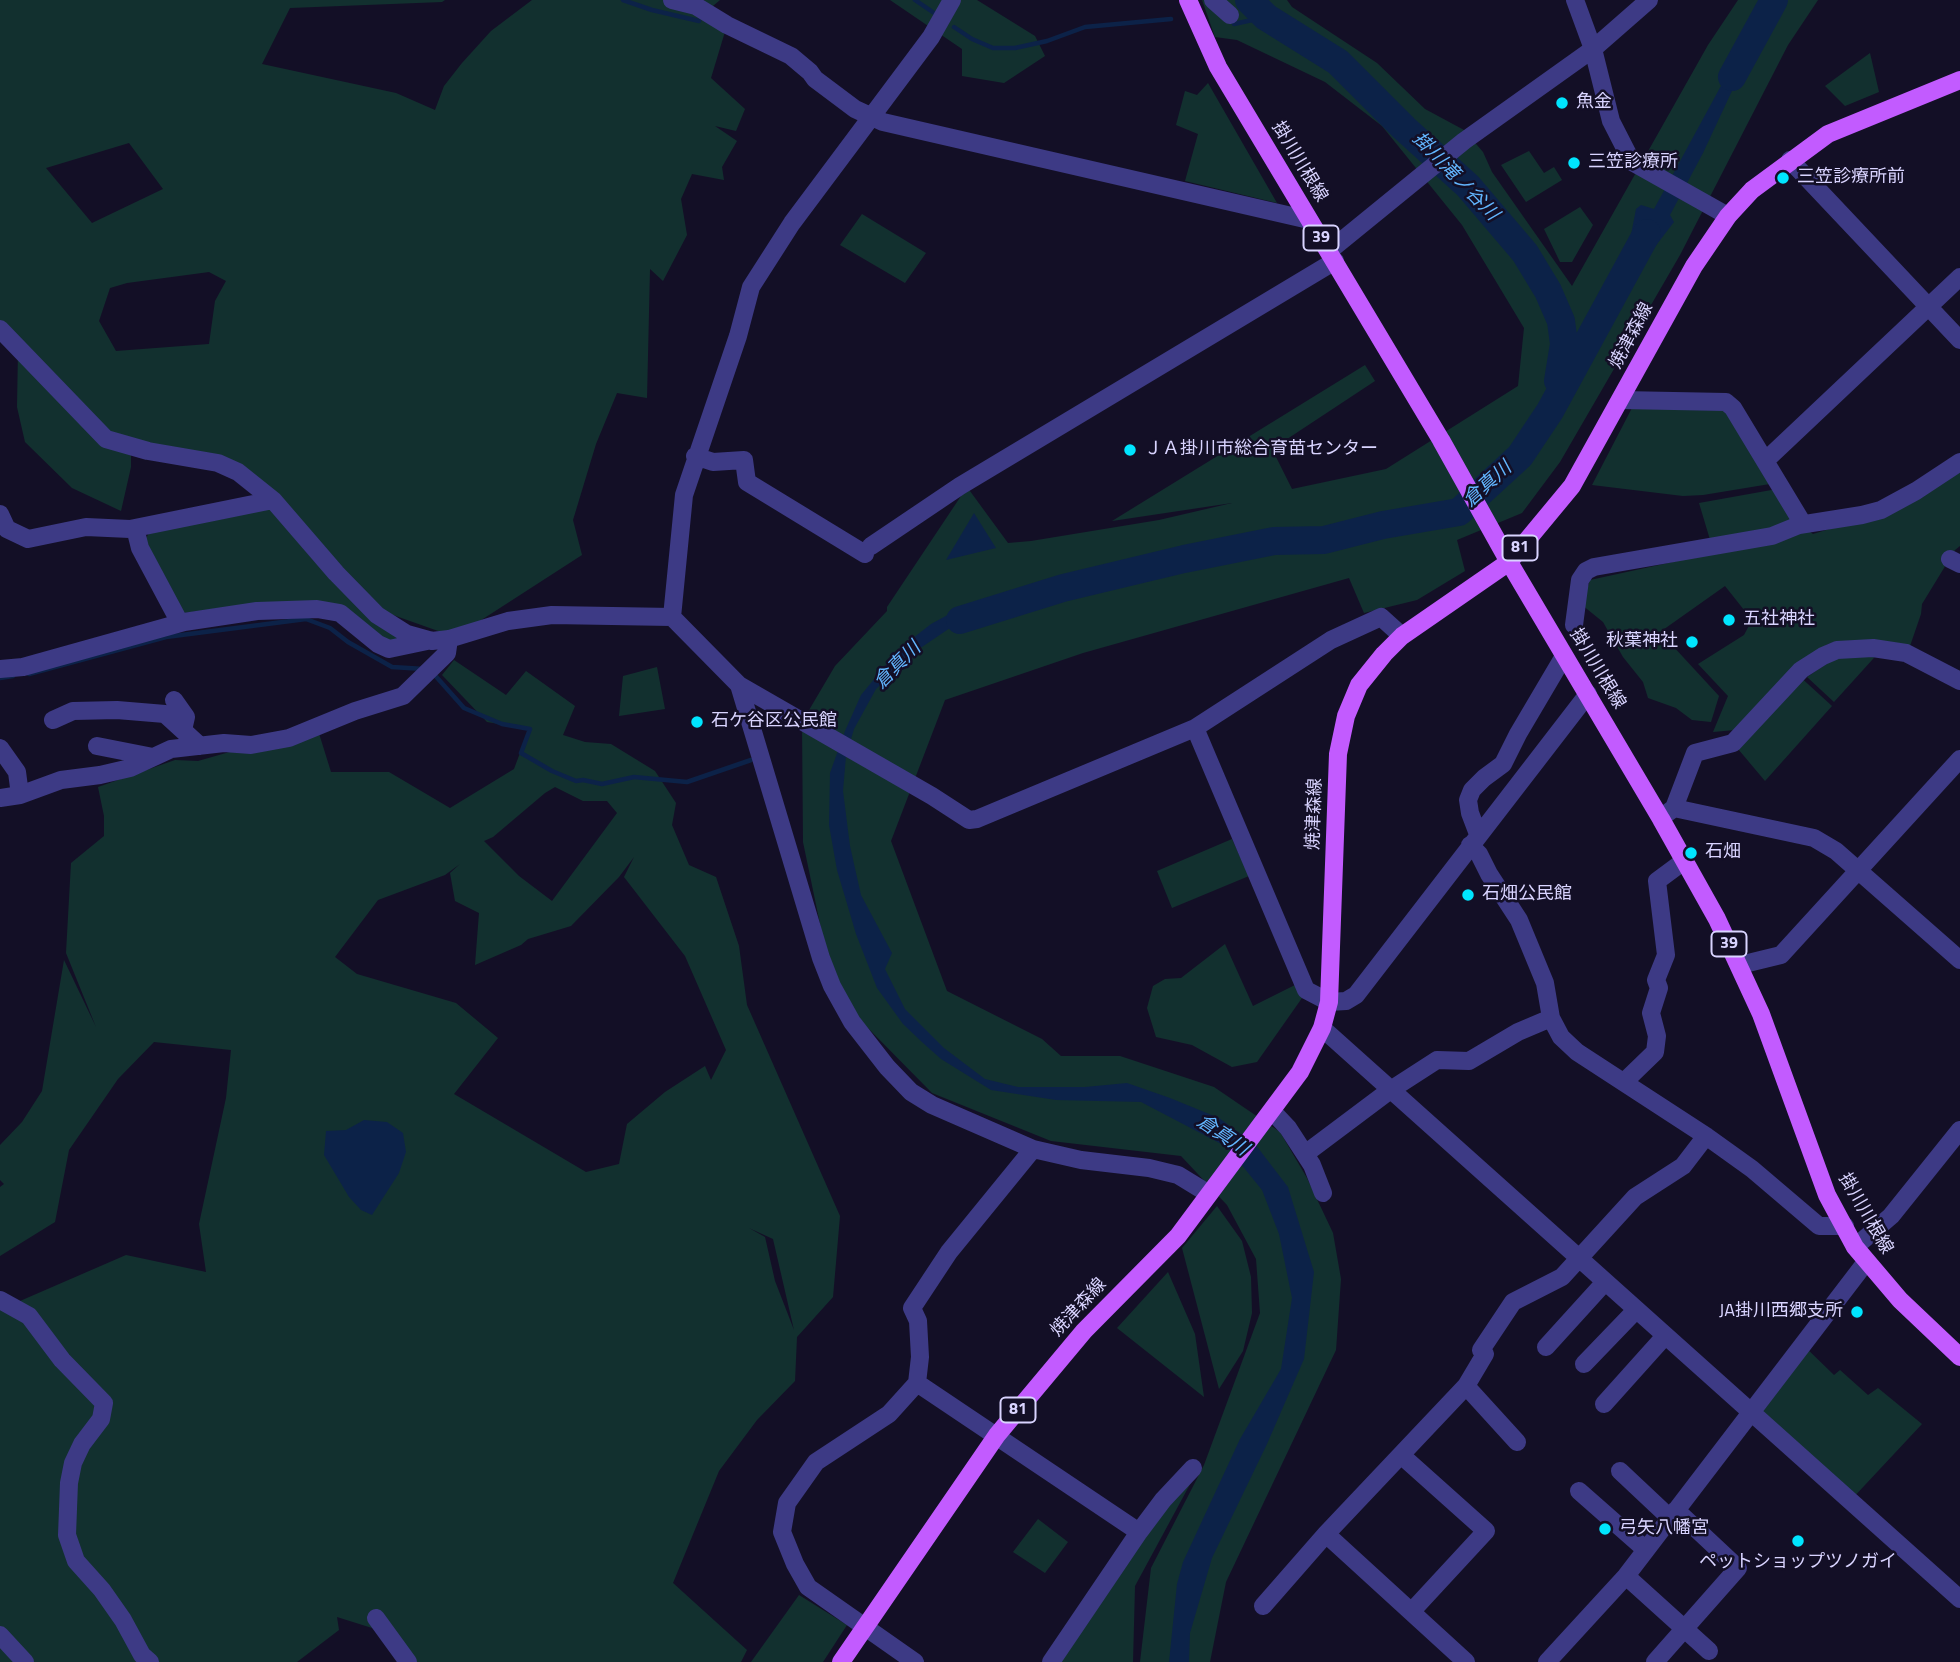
<!DOCTYPE html>
<meta charset="utf-8">
<style>
body{margin:0}
canvas{display:block;background:#130f26}
</style>
<canvas width="1960" height="1662"></canvas>
<script>
const c = document.querySelector('canvas').getContext('2d');
c.lineJoin = 'round';
function fill(path, color) {
  c.fillStyle = color;
  c.fill(path, 'evenodd');
}
function shape(rows) {
  const path = new Path2D();
  for (const r of rows) {
    path.moveTo(r[0], r[1]);
    for (let i = 2; i < r.length; i += 2) path.lineTo(r[i], r[i + 1]);
  }
  return path;
}
function stroke(path, color, width, dash) {
  c.strokeStyle = color;
  c.lineWidth = width;
  c.lineCap = dash ? 'butt' : 'round';
  c.setLineDash(dash || []);
  c.stroke(path);
}
function drawText(font, color, halo, rows, align = 'center') {
  c.font = font + ' "Titillium Web","Noto Sans JP",sans-serif';
  c.lineWidth = 5;
  c.setLineDash([]);
  c.textBaseline = 'middle';
  c.strokeStyle = halo;
  c.fillStyle = color;
  for (const [text, x, y, turn = 0] of rows) {
    c.save();
    c.translate(x, y);
    c.rotate((+turn || 0) * Math.PI / 180);
    c.textAlign = isNaN(turn) ? turn : align;
    if (halo) c.strokeText(text, 0, 0);
    c.fillText(text, 0, 0);
    c.restore();
  }
}
fill(shape([
 [0,0,445,0,442,2,290,8,262,64,396,93,435,110,444,86,462,63,491,31,532,0,673,0,696,6,705,0,720,0,706,12,727,25,711,78,745,109,736,131,715,126,737,141,722,167,724,180,692,174,681,199,687,235,663,281,650,269,647,398,617,393,596,444,573,520,582,555,455,637,379,610,263,484,131,445,131,467,121,511,72,488,25,442,17,407,18,351,0,328],
 [129,143,163,189,92,223,46,168],
 [209,272,226,281,215,301,209,344,116,351,99,321,110,288,127,283],
 [890,0,977,0,1035,36,1045,56,1004,83,962,76,962,49],
 [1202,0,1287,0,1292,7,1377,63,1425,109,1464,130,1483,152,1492,172,1572,286,1708,45,1738,0,1818,0,1788,45,1680,255,1560,462,1522,513,1457,540,1465,571,1417,600,1364,613,1349,578,1083,653,945,700,891,841,947,991,1042,1039,1061,1056,1120,1056,1214,1087,1280,1132,1307,1178,1333,1233,1341,1279,1336,1350,1226,1582,1210,1662,1140,1662,1151,1568,1204,1465,1260,1313,1256,1259,1227,1205,1181,1156,1051,1141,932,1093,863,1023,842,991,824,943,803,842,802,722,835,666,887,611,887,607,967,487,1008,543,1031,541,1159,520,1232,503,1112,521,1365,365,1375,381,1272,449,1292,489,1386,469,1518,386,1524,328,1462,225,1382,126,1325,82,1237,40,1215,37],
 [1870,53,1879,92,1845,106,1825,86],
 [1208,83,1277,203,1185,181,1198,134,1176,125,1185,91,1197,95],
 [1529,151,1544,173,1554,167,1562,180,1526,202,1501,165],
 [1580,207,1593,225,1572,262,1560,262,1544,229],
 [862,214,926,253,905,283,840,245],
 [1633,406,1729,410,1776,483,1703,495,1683,496,1592,485],
 [1960,470,1960,546,1955,550,1922,604,1921,614,1910,646,1849,641,1837,641,1826,645,1735,730,1713,732,1728,696,1698,664,1744,635,1752,620,1725,586,1660,632,1719,696,1711,722,1692,720,1676,708,1648,698,1643,682,1623,657,1603,622,1582,605,1590,580,1714,553,1699,503,1777,489,1806,529,1813,534,1895,509],
 [266,504,314,561,412,643,378,644,341,608,249,605,184,613,144,541,153,527],
 [1882,649,1834,702,1807,677,1837,657],
 [454,660,506,695,526,671,575,706,563,735,585,742,611,744,655,771,676,803,672,825,689,865,716,877,739,946,747,1005,840,1216,833,1297,797,1337,795,1381,757,1420,719,1471,673,1583,747,1650,741,1662,407,1662,388,1633,337,1617,339,1630,297,1662,0,1662,0,1304,20,1301,126,1255,206,1272,199,1224,226,1098,231,1050,154,1042,118,1079,69,1150,55,1222,0,1256,0,1187,4,1184,0,1180,0,1145,22,1122,42,1091,64,960,96,1027,66,953,71,863,104,836,104,816,98,787,175,760,198,761,317,727,331,772,389,772,450,808,514,769,529,729,487,722,442,675],
 [555,787,583,801,607,801,617,813,552,901,519,876,484,841,493,837,545,793],
 [634,857,624,877,685,956,726,1050,711,1080,705,1066,665,1092,627,1124,619,1164,586,1172,454,1094,498,1038,456,1003,357,974,335,957,378,900,445,875,460,864,450,873,455,901,479,913,475,965,521,945,528,939,571,926,619,877],
 [749,1228,773,1239,794,1330,775,1281,765,1237],
 [657,667,665,709,619,716,623,676],
 [1797,674,1832,706,1765,781,1733,743],
 [1232,839,1249,876,1172,908,1157,871],
 [1225,944,1253,1006,1297,984,1302,998,1257,1062,1232,1067,1192,1045,1156,1037,1147,1008,1153,986,1165,979,1181,978],
 [1217,1206,1242,1241,1251,1277,1252,1313,1243,1351,1219,1389,1182,1248],
 [1168,1272,1195,1334,1204,1397,1117,1328],
 [1802,1344,1834,1375,1840,1370,1868,1395,1878,1388,1922,1424,1850,1501,1750,1411],
 [1195,1475,1135,1586,1133,1662,1059,1662,1154,1520],
 [1038,1519,1068,1542,1045,1573,1013,1552],
 [799,1595,847,1625,823,1662,751,1662]
]), '#12302f');
fill(shape([
 [1747,38,1752,48,1703,153,1670,215,1674,222,1628,282,1631,235,1636,209,1641,205,1654,209],
 [974,513,996,548,946,560],
 [1032,589,1060,590,997,609,950,628,916,651,876,689,854,729,846,756,843,791,850,846,861,895,892,953,885,969,905,1009,944,1048,985,1079,1018,1087,1085,1087,1127,1083,1170,1098,1219,1118,1255,1144,1288,1187,1314,1272,1304,1359,1267,1444,1212,1558,1190,1633,1189,1662,1169,1662,1177,1584,1183,1562,1240,1439,1281,1369,1292,1298,1279,1234,1262,1190,1227,1147,1141,1102,1056,1100,991,1090,941,1059,923,1043,903,1024,877,988,856,934,837,870,829,825,830,773,845,731,861,695,899,649,931,624,968,604],
 [364,1120,387,1122,403,1133,406,1152,399,1173,372,1215,361,1210,349,1197,324,1155,326,1131,346,1130]
]), '#0c2248');
stroke(shape([
 [623,0,652,10,699,21],
 [915,0,937,15],
 [1234,24,1266,17],
 [954,27,972,39,993,48,1015,48,1047,41,1085,27,1171,19],
 [432,672,464,708,502,724,530,729,521,753,552,771,576,781,583,780,602,784,634,777,687,782,751,760],
 [29,674,166,637,306,619,330,628,348,642,392,667,424,669],
 [0,678,13,676]
]), '#0c2248', 4.5);
stroke(shape([
 [1249,0,1266,17,1338,62,1404,128,1468,186,1525,253,1548,291,1561,321,1564,344,1558,381],
 [1732,77,1774,0],
 [960,620,1063,588,1184,559,1274,541,1324,540,1383,525,1459,512,1520,456,1550,411,1647,233]
]), '#0c2248', 28);
stroke(shape([
 [672,0,696,6,727,25,791,56,810,72,815,79,855,109,883,122,1309,220],
 [1213,0,1230,15],
 [1575,0,1593,49,1611,121,1632,162,1728,216],
 [1790,160,1960,340],
 [1329,251,1464,141,1593,49,1649,0],
 [0,329,106,439,148,451,218,463,238,472,273,500,336,573,377,615,407,634,432,641,449,639,508,621,552,615,672,617,739,685,932,796,969,820,977,819,1195,728,1331,640,1381,617,1402,636],
 [1621,400,1726,402,1733,408,1803,524],
 [695,456,713,462,744,460,747,482,865,554],
 [1765,461,1960,277],
 [0,514,7,529,28,539,86,527,130,529,273,500],
 [135,528,140,548,180,623],
 [871,546,960,486,1335,261],
 [1950,559,1960,564],
 [672,617,684,495,738,336,751,287,792,223,931,37,952,0],
 [1574,625,1580,580,1586,571,1594,567,1772,536,1799,525,1862,515,1881,510,1916,491,1960,462],
 [0,669,23,667,184,622,257,611,317,609,340,613,378,644,389,649,427,641],
 [739,685,821,958,832,986,852,1022,887,1067,911,1092,932,1105,1033,1149,1081,1160,1149,1168,1178,1175,1209,1194],
 [174,700,186,717,183,730],
 [53,720,73,711,117,710,165,714,200,746],
 [1195,728,1306,990,1329,1002,1346,1001,1356,995,1588,694],
 [97,746,153,757],
 [0,748,17,772,20,795],
 [0,798,20,795,61,780,100,775,130,768,171,749,224,743,251,745,289,738,355,711,403,696,447,653,449,639],
 [1674,808,1695,753,1733,743,1801,670,1823,656,1837,650,1873,648,1906,653,1960,681],
 [1666,814,1674,808,1814,838,1836,851,1960,960],
 [1478,834,1470,813,1468,800,1472,790,1484,778,1503,764,1518,734,1564,656],
 [1470,845,1479,854,1489,874,1519,920,1545,983,1551,1018,1561,1037,1577,1052,1706,1136,1752,1169,1819,1226,1845,1226],
 [1740,965,1781,955,1960,759],
 [1322,1028,1960,1599],
 [1624,1082,1655,1052,1657,1036,1651,1013,1659,988,1656,980,1666,955,1657,881,1684,861],
 [1272,1111,1288,1128,1312,1165,1323,1193],
 [1305,1154,1389,1091,1437,1060,1469,1061,1518,1032,1551,1018],
 [1855,1247,1891,1216,1960,1130],
 [0,1300,29,1316,62,1360,104,1403,101,1419,82,1444,73,1463,69,1483,67,1535,76,1561,102,1590,123,1620,142,1655,150,1662],
 [1546,1347,1605,1282],
 [1584,1364,1636,1310],
 [917,1383,1139,1532],
 [1466,1386,1517,1442],
 [1604,1404,1665,1336],
 [1401,1455,1486,1531,1412,1611],
 [1620,1471,1670,1518],
 [1579,1491,1646,1550],
 [1326,1534,1466,1662],
 [1626,1576,1709,1651],
 [1263,1606,1326,1534,1466,1386,1485,1354,1481,1350,1513,1302,1562,1277,1635,1197,1683,1166,1706,1136],
 [376,1618,408,1662],
 [0,1635,25,1662],
 [915,1662,808,1587,795,1564,782,1532,787,1503,816,1462,889,1414,917,1383,920,1357,918,1321,912,1308,949,1252,1033,1149],
 [1051,1662,1139,1532,1163,1500,1193,1468],
 [1547,1662,1626,1576,1866,1262],
 [1655,1662,1738,1568,1676,1510]
]), '#3d3a85', 18);
stroke(shape([
 [1188,0,1218,67,1441,440,1509,562,1661,819,1717,919,1761,1014,1827,1195,1855,1247,1900,1300,1960,1357],
 [841,1662,997,1435,1084,1331,1178,1236,1300,1072,1322,1028,1329,1002,1338,754,1346,716,1359,685,1384,654,1402,636,1509,562,1572,486,1694,266,1728,216,1752,190,1828,134,1960,80]
]), '#c25bff', 18);
for (const [x, y, r, color] of [
 [1562,103,7,"#00e5ff"],
 [1574,163,7,"#00e5ff"],
 [1783,178,7,"#00e5ff"],
 [1130,450,7,"#00e5ff"],
 [1729,620,7,"#00e5ff"],
 [1692,642,7,"#00e5ff"],
 [697,722,7,"#00e5ff"],
 [1691,853,7,"#00e5ff"],
 [1468,895,7,"#00e5ff"],
 [1857,1312,7,"#00e5ff"],
 [1605,1529,7,"#00e5ff"],
 [1798,1541,7,"#00e5ff"]
]) {
  const dot = new Path2D();
  dot.arc(x, y, r, 0, 2 * Math.PI);
  c.fillStyle = color;
  c.fill(dot);
  stroke(dot, '#130f26', 2.5);
}
for (const [x, y, w] of [
 [1321,238,35],
 [1520,548,35],
 [1729,944,35],
 [1018,1410,35]
]) {
  const box = new Path2D();
  box.roundRect(x - w / 2, y - 12.5, w, 25, 5);
  c.fillStyle = '#130f26';
  c.fill(box);
  stroke(box, '#d9d4ff', 2);
}
drawText('bold 16px', '#d9d4ff', null, [
 ["39",1321,238],
 ["81",1520,548],
 ["39",1729,944],
 ["81",1018,1410]
]);
drawText('18px', '#d9d4ff', '#130f26', [
 ["魚金",1576,103],
 ["三笠診療所",1588,163],
 ["三笠診療所前",1797,178],
 ["ＪＡ掛川市総合育苗センター",1144,450],
 ["五社神社",1743,620],
 ["秋葉神社",1678,642,"right"],
 ["石ケ谷区公民館",711,722],
 ["石畑",1705,853],
 ["石畑公民館",1482,895],
 ["JA掛川西郷支所",1843,1312,"right"],
 ["弓矢八幡宮",1619,1529],
 ["ペットショップツノガイ",1798,1563,"center"]
], 'left');
drawText('18px', '#d9d4ff', '#130f26', [
 ["掛川川根線",1299,162,59],
 ["焼津森線",1632,336,-62],
 ["掛川川根線",1597,669,59],
 ["焼津森線",1315,814,-88],
 ["掛川川根線",1865,1214,60],
 ["焼津森線",1079,1308,-47]
]);
drawText('italic 19px', '#62b6ff', '#130f26', [
 ["掛川滝ノ谷川",1455,177,46],
 ["倉真川",1488,485,-42],
 ["倉真川",898,666,-45],
 ["倉真川",1222,1136,34]
]);
</script>
